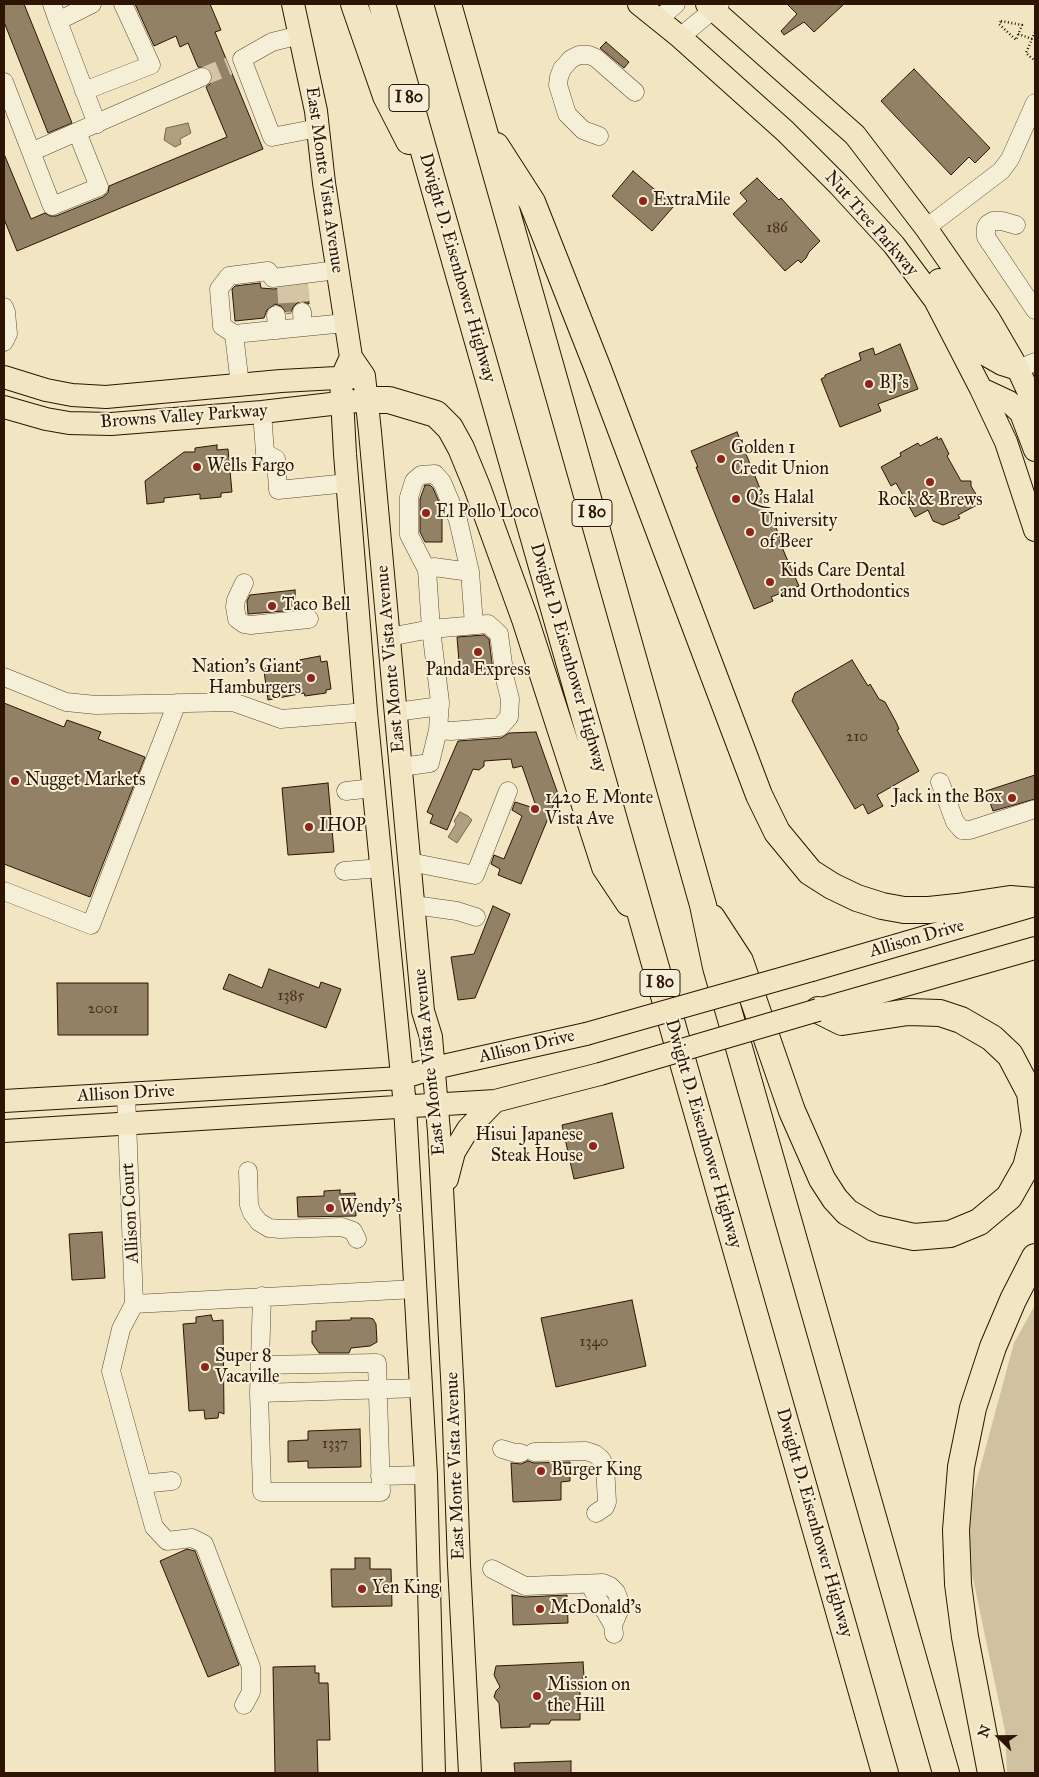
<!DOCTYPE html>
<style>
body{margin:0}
#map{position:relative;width:1039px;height:1777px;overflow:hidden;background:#f1e6c1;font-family:"IM FELL Great Primer",serif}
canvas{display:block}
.frame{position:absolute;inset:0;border:5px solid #2d1403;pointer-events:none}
.north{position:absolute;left:974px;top:1712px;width:50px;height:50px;-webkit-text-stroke:4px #f6efd7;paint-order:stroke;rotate:292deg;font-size:14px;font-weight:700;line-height:20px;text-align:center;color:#2d1403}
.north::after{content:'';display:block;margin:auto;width:18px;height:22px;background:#2d1403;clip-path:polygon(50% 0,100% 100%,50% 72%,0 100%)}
</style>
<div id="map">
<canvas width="1039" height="1777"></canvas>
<div class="frame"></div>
<div class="north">N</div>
</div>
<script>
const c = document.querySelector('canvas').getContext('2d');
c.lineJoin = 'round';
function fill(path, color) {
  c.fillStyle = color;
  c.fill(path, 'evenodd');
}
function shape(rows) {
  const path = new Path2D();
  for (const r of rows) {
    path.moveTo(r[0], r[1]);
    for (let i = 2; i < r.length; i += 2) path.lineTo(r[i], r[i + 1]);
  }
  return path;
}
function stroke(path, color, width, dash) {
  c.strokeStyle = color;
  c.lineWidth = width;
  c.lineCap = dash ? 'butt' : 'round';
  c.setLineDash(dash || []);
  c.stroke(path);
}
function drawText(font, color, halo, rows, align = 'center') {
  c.font = font + ' "IM FELL Great Primer",serif';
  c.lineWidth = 4;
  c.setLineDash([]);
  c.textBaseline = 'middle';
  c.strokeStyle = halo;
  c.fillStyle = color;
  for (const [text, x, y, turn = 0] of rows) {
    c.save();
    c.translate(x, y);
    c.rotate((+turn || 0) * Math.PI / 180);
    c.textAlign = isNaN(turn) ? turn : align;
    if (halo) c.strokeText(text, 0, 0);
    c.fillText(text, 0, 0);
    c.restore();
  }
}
fill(shape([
 [1035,1305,1035,1773,1007,1773,1005,1731,963,1531,1014,1343]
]), '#d0c2a1');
const water = shape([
 [188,123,191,133,180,139,181,144,175,147,164,140,166,128,188,123],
 [460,812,468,816,472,820,457,843,448,837,456,824,454,821,460,812]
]);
fill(water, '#ae9f80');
stroke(water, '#7a674e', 1);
const building = shape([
 [4,4,24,4,72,123,48,133,4,22,4,4],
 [135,4,210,4,221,30,215,32,263,149,17,251,4,219,4,154,31,219,45,213,50,216,56,216,103,197,108,193,109,186,227,137,206,87,210,84,212,79,211,72,208,68,198,67,188,43,180,47,176,36,154,46,135,4],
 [787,4,844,4,814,32,804,22,784,35,781,31,797,14,787,4],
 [606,42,629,62,624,68,600,48,606,42],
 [914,69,990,148,975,163,969,157,951,175,881,101,914,69],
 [633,171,674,206,652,231,612,196,633,171],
 [757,178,779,200,781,198,820,241,809,252,806,258,801,263,798,260,785,271,733,214,747,201,740,193,757,178],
 [260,283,261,288,274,289,307,284,309,304,302,301,297,303,293,307,291,313,286,313,281,306,275,304,267,310,264,318,235,321,232,289,235,286,260,283],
 [900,344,918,389,878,404,881,411,840,427,821,379,825,377,825,375,861,360,859,353,873,348,875,355,900,344],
 [737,432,781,540,779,540,787,559,799,586,771,597,773,601,754,609,719,524,696,467,698,467,691,451,737,432],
 [937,437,938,440,941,438,949,454,947,456,961,481,971,481,971,486,977,496,973,499,977,505,958,515,960,518,943,525,933,521,928,510,915,517,896,483,891,486,881,467,901,456,900,453,918,443,920,446,937,437],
 [217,445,217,450,228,449,232,492,221,493,221,497,200,499,200,494,164,498,164,502,147,504,145,481,184,452,195,452,195,448,217,445],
 [425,485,430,485,433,488,442,509,442,542,425,542,420,532,420,499,425,485],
 [295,590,296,610,248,614,247,601,250,595,295,590],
 [484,635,489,639,493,671,460,674,457,637,484,635],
 [320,656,321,662,327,661,331,689,326,690,326,693,305,696,304,693,268,700,264,671,266,670,265,668,299,662,299,660,320,656],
 [852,660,868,686,870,684,879,699,885,702,896,722,899,729,897,730,919,771,877,795,883,806,868,814,863,804,855,809,792,701,795,693,852,660],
 [4,703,64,727,67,720,101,732,98,739,145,757,90,897,4,864,4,703],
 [536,732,558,794,521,884,498,875,500,869,491,864,494,855,504,859,522,816,512,810,515,802,537,809,522,766,513,768,511,759,484,761,484,766,479,770,473,769,447,830,430,823,433,815,427,812,458,741,501,738,509,733,536,732],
 [1035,775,1035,799,993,811,986,791,1035,775],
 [328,783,334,852,288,855,282,788,328,783],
 [493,906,510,914,475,998,458,1000,451,957,474,954,493,906],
 [269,969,319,988,321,982,341,989,326,1028,223,989,229,974,262,988,269,969],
 [57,983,148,983,148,1035,58,1035,57,983],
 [612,1113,624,1168,574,1179,562,1125,612,1113],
 [340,1190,340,1194,355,1193,356,1216,298,1217,297,1197,324,1196,324,1191,340,1190],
 [102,1232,105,1278,72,1280,69,1234,102,1232],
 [632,1300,646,1366,556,1387,541,1318,632,1300],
 [211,1315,213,1321,223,1320,224,1414,219,1412,218,1418,205,1419,204,1410,189,1411,183,1324,196,1323,196,1317,211,1315],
 [351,1318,370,1318,373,1319,376,1324,377,1342,370,1346,351,1348,349,1353,319,1353,312,1343,312,1331,316,1331,316,1321,351,1320,351,1318],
 [360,1429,361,1467,308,1468,308,1461,288,1462,288,1441,308,1440,308,1431,360,1429],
 [528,1461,534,1463,570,1462,570,1481,561,1482,561,1500,513,1502,511,1463,521,1464,528,1461],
 [187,1549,195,1551,239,1665,208,1677,160,1561,187,1549],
 [355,1558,370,1558,370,1569,391,1569,392,1606,332,1607,331,1569,355,1569,355,1558],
 [512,1595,525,1597,567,1595,568,1623,513,1625,512,1595],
 [583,1662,584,1676,580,1683,580,1720,551,1720,549,1724,530,1724,530,1727,501,1728,499,1703,494,1697,496,1691,500,1687,494,1675,496,1666,583,1662],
 [315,1666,315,1673,319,1673,319,1683,328,1683,330,1740,317,1740,318,1773,275,1773,273,1667,315,1666],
 [571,1761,571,1773,515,1773,514,1763,571,1761]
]);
fill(building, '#938166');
stroke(building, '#2d1403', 1);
stroke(shape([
 [202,77,229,66],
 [299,284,302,312],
 [286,285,288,313]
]), '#d4c6a4', 18, [18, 9]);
const minor = shape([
 [52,4,58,21],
 [92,4,58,21,97,124],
 [658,20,676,4],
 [300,35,272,42,242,59,272,137,318,128],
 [680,37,720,4],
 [4,82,52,206,99,187,77,132],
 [84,91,151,65,123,4],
 [599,136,583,130,567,114,558,85,559,77,562,69,571,59,579,55,589,55,596,58,635,92],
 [31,152,202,77],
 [1016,225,1002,221,993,221,988,224,986,227,986,237,1035,310],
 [926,228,1001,171,1010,159,1035,103],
 [4,307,6,312,8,334,4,342],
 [302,312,303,327],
 [276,315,277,330],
 [234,334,222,326,219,289,229,276,268,271,273,278,337,270],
 [1018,369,1035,362],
 [240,385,234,334,345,323],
 [262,412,265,453,276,459,278,490,348,483],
 [427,570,434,567,470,572],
 [244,583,236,600,235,607,237,619,244,624,251,625,309,619],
 [389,637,431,629,488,624,499,634,505,679,510,699,509,717,500,727,451,731,438,730],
 [4,677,66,702,96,705,233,702,281,719,366,712],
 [396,712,440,706],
 [401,767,430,763,438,730,440,702,431,629,427,570,409,535,409,497,414,481,421,475,435,474,442,482,458,520,470,572,474,625],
 [940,782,955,822,962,830,970,830,1035,809],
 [346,791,373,788],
 [410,862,475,875,508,791],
 [344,871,381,868],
 [4,891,91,925,177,703],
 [414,905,457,911,476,917],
 [126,1094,134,1304,121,1329,111,1371,154,1527,167,1541,192,1538,204,1544,251,1667,251,1692,244,1705],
 [248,1171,249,1205,252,1213,259,1222,269,1228,280,1229,342,1227,353,1231,357,1239],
 [262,1296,259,1393,422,1388],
 [134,1304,416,1289],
 [259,1393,262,1492,381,1492,377,1363,260,1365],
 [502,1449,515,1453,521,1453],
 [534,1452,586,1451,595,1454,601,1459,605,1466,607,1502,605,1507,596,1513],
 [380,1476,426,1475],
 [142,1484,172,1481],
 [492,1569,525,1586,603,1583,610,1586,616,1592,619,1600,619,1611,613,1625,614,1634],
 [590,1585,613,1625]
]);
const major = shape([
 [293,4,316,111,324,183,351,357,364,376,370,432,423,1011,431,1037,439,1132,453,1396,459,1565,470,1773],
 [639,4,680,37,785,131,839,185,894,245,935,300,981,389,1006,442,1035,530],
 [707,4,855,135,926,228,989,319,1018,369,1035,406],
 [939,280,988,356,1002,364,1018,369],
 [351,357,341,379,345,454,366,712,405,1106,426,1475,434,1773],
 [4,377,46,390,72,395,106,397,281,381,355,377],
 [981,389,1009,402,1021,413,1035,450],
 [4,407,46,419,69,423,111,424,262,412,357,401],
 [812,970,1035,905],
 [818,1010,1035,948],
 [4,1101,401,1078,434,1068,586,1034],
 [4,1131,495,1101,600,1074],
 [447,1179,454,1152,468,1129,495,1101]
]);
const highway = shape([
 [354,4,386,96,409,141],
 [382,4,885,1773],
 [448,4,703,905,716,967,946,1773],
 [496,146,532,202,598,369,759,795,777,832,810,872,832,886,857,898,882,906,904,910,929,910,957,907,1010,899,1035,901],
 [366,400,389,400,436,414,450,428,461,448,477,487,525,619,605,867,629,903],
 [712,918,740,961,792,1111,822,1179,835,1199,847,1212,874,1228,914,1237,950,1234,979,1222,1009,1197,1026,1167,1035,1132,1030,1093,1010,1055,992,1038,961,1020,940,1013,908,1012,842,1022,818,1010],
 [991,1773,965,1637,958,1584,956,1530,961,1467,973,1408,993,1347,1013,1300,1035,1257]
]);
stroke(minor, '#5e4832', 19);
stroke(major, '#2d1403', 24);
stroke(highway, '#2d1403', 28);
stroke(shape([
 [1001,21,1022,25,1016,40,999,24,1001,21],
 [1035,32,1026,53,1035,61],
 [1018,34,1032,39]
]), '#2d1403', 2.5, [1, 2.5]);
stroke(minor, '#f6efd7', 18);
stroke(major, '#f1e6c1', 22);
stroke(highway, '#f1e6c1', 26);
const majorBridge = shape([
 [586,1034,812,970],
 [600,1074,818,1010]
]);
stroke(majorBridge, '#2d1403', 24, []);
stroke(majorBridge, '#f1e6c1', 22);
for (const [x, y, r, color] of [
 [643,201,5,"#8f2418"],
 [869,384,5,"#8f2418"],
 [721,459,5,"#8f2418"],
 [197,467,5,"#8f2418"],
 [930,482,5,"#8f2418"],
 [736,499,5,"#8f2418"],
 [426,513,5,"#8f2418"],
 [750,532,5,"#8f2418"],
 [770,582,5,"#8f2418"],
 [272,606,5,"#8f2418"],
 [478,652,5,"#8f2418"],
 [311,678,5,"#8f2418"],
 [15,781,5,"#8f2418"],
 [1012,798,5,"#8f2418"],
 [535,809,5,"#8f2418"],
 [309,827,5,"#8f2418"],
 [593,1146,5,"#8f2418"],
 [330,1208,5,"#8f2418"],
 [205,1367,5,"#8f2418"],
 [541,1471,5,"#8f2418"],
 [362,1589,5,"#8f2418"],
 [540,1609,5,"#8f2418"],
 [537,1696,5,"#8f2418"]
]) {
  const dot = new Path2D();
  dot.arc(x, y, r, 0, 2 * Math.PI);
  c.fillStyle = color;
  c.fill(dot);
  stroke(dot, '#f6efd7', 2);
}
drawText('15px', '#462f1c', null, [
 ["186",777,228],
 ["210",857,737],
 ["1385",291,996],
 ["2001",103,1009],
 ["1340",594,1342],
 ["1337",335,1444]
]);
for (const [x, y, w] of [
 [409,98,40],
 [592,513,40],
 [660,983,40]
]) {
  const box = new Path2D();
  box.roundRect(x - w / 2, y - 13.5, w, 27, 4);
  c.fillStyle = '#f6efd7';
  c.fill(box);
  stroke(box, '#2d1403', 1);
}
drawText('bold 16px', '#2d1403', null, [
 ["I 80",409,98],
 ["I 80",592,513],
 ["I 80",660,983]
]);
drawText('18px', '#2d1403', '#f6efd7', [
 ["East Monte Vista Avenue",324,180,82],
 ["Nut Tree Parkway",871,224,49],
 ["Dwight D. Eisenhower Highway",457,268,74],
 ["Browns Valley Parkway",184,417,-4],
 ["Dwight D. Eisenhower Highway",568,658,74],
 ["East Monte Vista Avenue",391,659,-95],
 ["Allison Drive",917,939,-16],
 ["Allison Drive",527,1047,-13],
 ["East Monte Vista Avenue",430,1062,-96],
 ["Allison Drive",126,1094,-3],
 ["Dwight D. Eisenhower Highway",703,1134,74],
 ["Allison Court",131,1213,-93],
 ["East Monte Vista Avenue",456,1466,-92],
 ["Dwight D. Eisenhower Highway",814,1523,74]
]);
drawText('18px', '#2d1403', '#f6efd7', [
 ["ExtraMile",653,201],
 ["BJ's",879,384],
 ["Golden 1",731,449],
 ["Credit Union",731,470],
 ["Wells Fargo",207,467],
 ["Q's Halal",746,499],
 ["Rock & Brews",930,501,"center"],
 ["El Pollo Loco",436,513],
 ["University",760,522],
 ["of Beer",760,543],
 ["Kids Care Dental",780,572],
 ["and Orthodontics",780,593],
 ["Taco Bell",282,606],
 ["Nation's Giant",301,668,"right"],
 ["Hamburgers",301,689,"right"],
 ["Panda Express",478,671,"center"],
 ["Nugget Markets",25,781],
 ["Jack in the Box",1002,798,"right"],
 ["1420 E Monte",545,799],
 ["Vista Ave",545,820],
 ["IHOP",319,827],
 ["Hisui Japanese",583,1136,"right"],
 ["Steak House",583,1157,"right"],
 ["Wendy's",340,1208],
 ["Super 8",215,1357],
 ["Vacaville",215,1378],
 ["Burger King",551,1471],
 ["Yen King",372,1589],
 ["McDonald's",550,1609],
 ["Mission on",547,1686],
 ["the Hill",547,1707]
], 'left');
</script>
